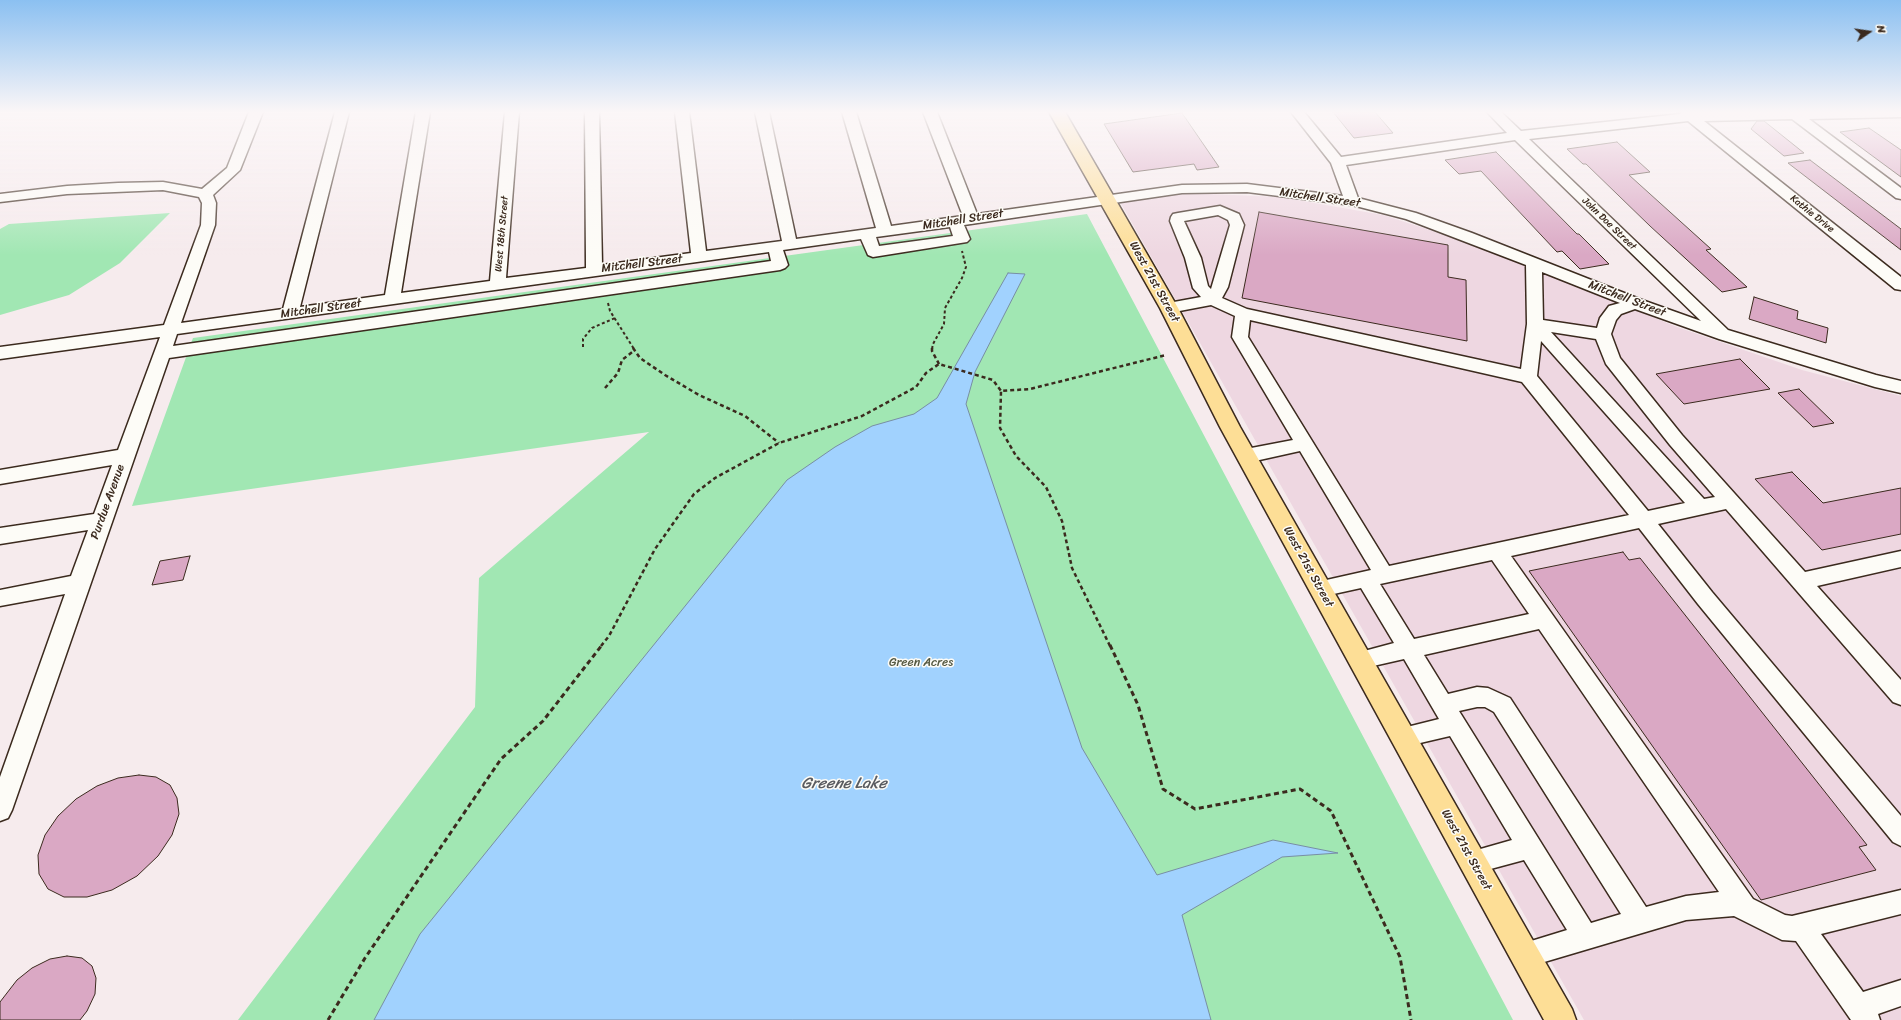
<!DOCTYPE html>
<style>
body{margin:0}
#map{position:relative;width:1901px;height:1020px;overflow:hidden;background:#f6ebed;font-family:Sriracha,sans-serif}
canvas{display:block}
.north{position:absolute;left:1849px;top:12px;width:40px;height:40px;-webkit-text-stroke:3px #fdfcf7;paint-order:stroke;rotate:77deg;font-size:11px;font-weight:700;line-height:16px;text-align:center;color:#3b2a1e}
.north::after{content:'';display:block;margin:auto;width:14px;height:18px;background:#3b2a1e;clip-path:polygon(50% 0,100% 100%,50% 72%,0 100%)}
</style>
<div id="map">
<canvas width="1901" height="1020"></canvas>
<div class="north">N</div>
</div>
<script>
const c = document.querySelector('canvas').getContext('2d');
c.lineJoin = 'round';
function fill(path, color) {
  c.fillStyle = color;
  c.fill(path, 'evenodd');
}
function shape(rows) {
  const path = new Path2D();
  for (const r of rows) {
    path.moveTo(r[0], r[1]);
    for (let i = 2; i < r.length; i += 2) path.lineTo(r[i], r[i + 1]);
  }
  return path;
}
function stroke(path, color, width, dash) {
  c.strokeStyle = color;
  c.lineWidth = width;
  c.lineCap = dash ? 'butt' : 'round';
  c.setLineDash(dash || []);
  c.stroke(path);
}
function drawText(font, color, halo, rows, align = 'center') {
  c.font = font + ' Sriracha,sans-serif';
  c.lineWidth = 3;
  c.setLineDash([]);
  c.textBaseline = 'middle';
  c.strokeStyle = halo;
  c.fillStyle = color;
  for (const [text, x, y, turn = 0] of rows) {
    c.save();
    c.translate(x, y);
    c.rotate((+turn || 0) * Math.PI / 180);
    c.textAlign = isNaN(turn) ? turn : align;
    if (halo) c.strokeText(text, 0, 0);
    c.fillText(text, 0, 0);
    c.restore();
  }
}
fill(shape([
 [1186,193,1280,197,1383,215,1483,247,1677,327,1802,370,1901,396,1901,1020,1584,1020,1120,202]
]), '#eed7e1');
fill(shape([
 [170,213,120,263,69,295,0,315,0,229,9,224],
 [1087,214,1513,1020,238,1020,475,707,479,578,649,432,132,506,193,338]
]), '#a1e7b3');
const water = shape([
 [1008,273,1025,274,975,372,966,404,1082,748,1157,875,1273,840,1338,853,1282,857,1182,915,1211,1020,374,1020,420,934,787,480,835,447,872,426,914,414,937,398,1008,273]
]);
fill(water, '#a1d2fe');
stroke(water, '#788fa4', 1);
const building = shape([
 [1333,112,1375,112,1393,133,1354,138,1333,112],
 [1182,113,1219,167,1197,170,1194,164,1133,172,1104,124,1182,113],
 [1757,121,1764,121,1804,153,1784,156,1751,129,1757,121],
 [1869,128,1901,150,1901,177,1840,132,1869,128],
 [1617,142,1650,172,1629,175,1711,249,1706,250,1747,287,1722,292,1650,226,1586,164,1583,164,1567,149,1617,142],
 [1496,152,1577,234,1579,234,1609,264,1580,269,1562,251,1557,252,1481,171,1459,174,1445,160,1496,152],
 [1810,160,1901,229,1901,250,1788,163,1810,160],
 [1259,212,1448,245,1448,277,1466,280,1467,341,1242,298,1259,212],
 [1754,297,1798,311,1797,319,1828,328,1826,343,1749,319,1754,297],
 [1740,359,1770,389,1684,404,1656,374,1740,359],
 [1799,389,1834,423,1813,427,1778,393,1799,389],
 [1792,472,1823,503,1901,488,1901,534,1822,550,1755,479,1792,472],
 [1623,552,1629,560,1640,558,1867,845,1859,847,1876,870,1761,900,1529,571,1623,552],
 [190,556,183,580,152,585,160,561,190,556],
 [139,775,156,777,170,785,177,798,179,814,172,835,158,856,137,876,112,890,87,897,64,897,48,889,39,874,38,855,45,835,58,816,76,799,97,786,118,778,139,775],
 [67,956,82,958,92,966,96,978,95,994,87,1011,80,1020,0,1020,0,1002,17,980,32,968,50,959,67,956]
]);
fill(building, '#daa8c4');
stroke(building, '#3b2a1e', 1);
const minor = shape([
 [249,112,263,112,240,170,213,195,216,203,215,225,181,323,283,309,335,112,349,112,300,307,385,295,416,112,430,112,401,293,490,281,505,112,519,112,506,278,586,268,585,112,599,112,602,265,691,253,675,112,689,112,706,251,782,241,755,112,769,112,796,239,876,228,842,112,856,112,891,226,963,216,923,112,937,112,977,214,1182,185,1247,184,1343,196,1331,163,1291,112,1304,112,1341,157,1507,133,1487,112,1501,112,1521,131,1680,114,1682,112,1901,112,1901,117,1809,119,1901,188,1901,199,1896,198,1792,119,1704,121,1901,277,1901,290,1895,289,1688,121,1529,139,1728,330,1876,375,1901,381,1901,393,1875,387,1719,339,1635,309,1621,314,1616,320,1611,334,1620,358,1682,435,1805,572,1901,551,1901,567,1817,586,1901,680,1901,705,1893,702,1726,509,1658,524,1712,592,1901,816,1901,846,1893,842,1698,604,1639,528,1511,556,1753,899,1785,915,1792,916,1901,890,1901,914,1821,934,1863,992,1901,980,1901,1006,1878,1014,1880,1020,1851,1020,1796,941,1782,940,1734,916,1686,920,1524,968,1515,964,1511,955,1515,946,1567,930,1524,860,1472,874,1463,870,1460,862,1463,854,1512,840,1450,736,1403,747,1395,744,1392,737,1395,730,1439,719,1404,659,1360,669,1353,666,1349,660,1353,654,1394,643,1361,588,1320,597,1313,595,1310,589,1313,583,1371,570,1300,451,1246,463,1240,461,1237,456,1240,451,1246,449,1293,440,1232,337,1235,316,1211,305,1169,313,1163,312,1161,308,1163,304,1201,297,1193,288,1185,258,1170,221,1171,217,1173,214,1178,213,1220,206,1239,214,1244,225,1228,287,1222,298,1247,309,1521,369,1527,324,1526,265,1406,219,1352,205,1247,192,1182,193,964,225,970,239,967,242,873,257,868,255,861,239,783,250,788,265,785,268,780,270,169,358,12,810,8,818,0,821,0,777,65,594,0,606,0,590,71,576,88,530,0,544,0,528,94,514,112,465,0,484,0,470,118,450,160,337,0,359,0,347,164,325,201,225,202,203,199,197,163,190,67,194,0,202,0,194,67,186,118,183,163,182,202,189,227,168,249,112],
 [1515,140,1701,321,1642,300,1472,233,1416,213,1358,198,1346,165,1515,140],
 [1218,215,1228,220,1230,225,1211,289,1208,286,1201,258,1184,221,1218,215],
 [950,227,953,236,879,246,876,237,950,227],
 [769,252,771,261,173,346,177,334,769,252],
 [1542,272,1620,303,1609,306,1600,318,1597,328,1543,320,1542,272],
 [1250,320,1522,382,1629,515,1389,566,1248,337,1250,320],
 [1551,332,1596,339,1606,364,1670,445,1715,497,1704,499,1551,332],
 [1541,341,1685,503,1648,511,1537,376,1541,341],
 [1492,560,1529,614,1414,639,1380,584,1492,560],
 [1539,629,1719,892,1686,896,1646,907,1510,698,1488,688,1477,687,1448,694,1424,655,1539,629],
 [1477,707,1485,707,1494,712,1621,914,1591,923,1459,711,1477,707]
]);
const major = shape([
 [1049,112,1065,112,1178,308,1240,427,1572,1009,1576,1020,1544,1020,1220,427,1160,308,1049,112]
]);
stroke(minor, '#3b2a1e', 3);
stroke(major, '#3b2a1e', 3);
stroke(shape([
 [608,303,610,311,634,349],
 [583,347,583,339,592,328,615,318],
 [932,349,933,344,944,324,945,308,962,278,966,267,962,251]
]), '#3b2a1e', 2, [3, 2.5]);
stroke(shape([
 [633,348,640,358,665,375,699,395,745,416,779,443],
 [932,348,932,351,939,364],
 [605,388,618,373,622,360,635,350],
 [601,646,609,636,655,549,694,494,715,478,779,443,862,416,916,387,926,373,939,364,993,380,1001,391],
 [1110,646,1072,568,1062,521,1046,487,1016,456,1000,428,1001,391,1030,389,1166,355]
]), '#3b2a1e', 2.5, [4, 3]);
stroke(shape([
 [1110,645,1138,705,1163,789,1195,809,1300,789,1331,811,1400,957,1411,1020],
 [328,1020,365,958,501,759,543,721,602,645]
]), '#3b2a1e', 3, [5, 3.5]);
fill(minor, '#fdfcf7');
fill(major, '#fdde96');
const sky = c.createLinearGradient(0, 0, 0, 255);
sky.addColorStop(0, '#8bc0f1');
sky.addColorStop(0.44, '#fbf6f7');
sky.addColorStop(1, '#fbf6f700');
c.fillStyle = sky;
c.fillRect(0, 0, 1901, 255);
drawText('10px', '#3b2a1e', '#fdfcf7', [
 ["Kathie Drive",1812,214,39],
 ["John Doe Street",1609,224,44],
 ["West 18th Street",502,234,-85]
]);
drawText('12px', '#3b2a1e', '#fdfcf7', [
 ["Mitchell Street",1320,198,8],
 ["Mitchell Street",963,220,-9],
 ["Mitchell Street",642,264,-7],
 ["West 21st Street",1154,282,61],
 ["Mitchell Street",1627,299,21],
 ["Mitchell Street",321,309,-8],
 ["Purdue Avenue",108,502,-70],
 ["West 21st Street",1308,567,61],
 ["West 21st Street",1466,850,61]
]);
drawText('12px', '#545943', '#fdfcf7', [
 ["Green Acres",921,663]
]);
drawText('italic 16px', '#5a5c61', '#fdfcf7', [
 ["Greene Lake",844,784]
]);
</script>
